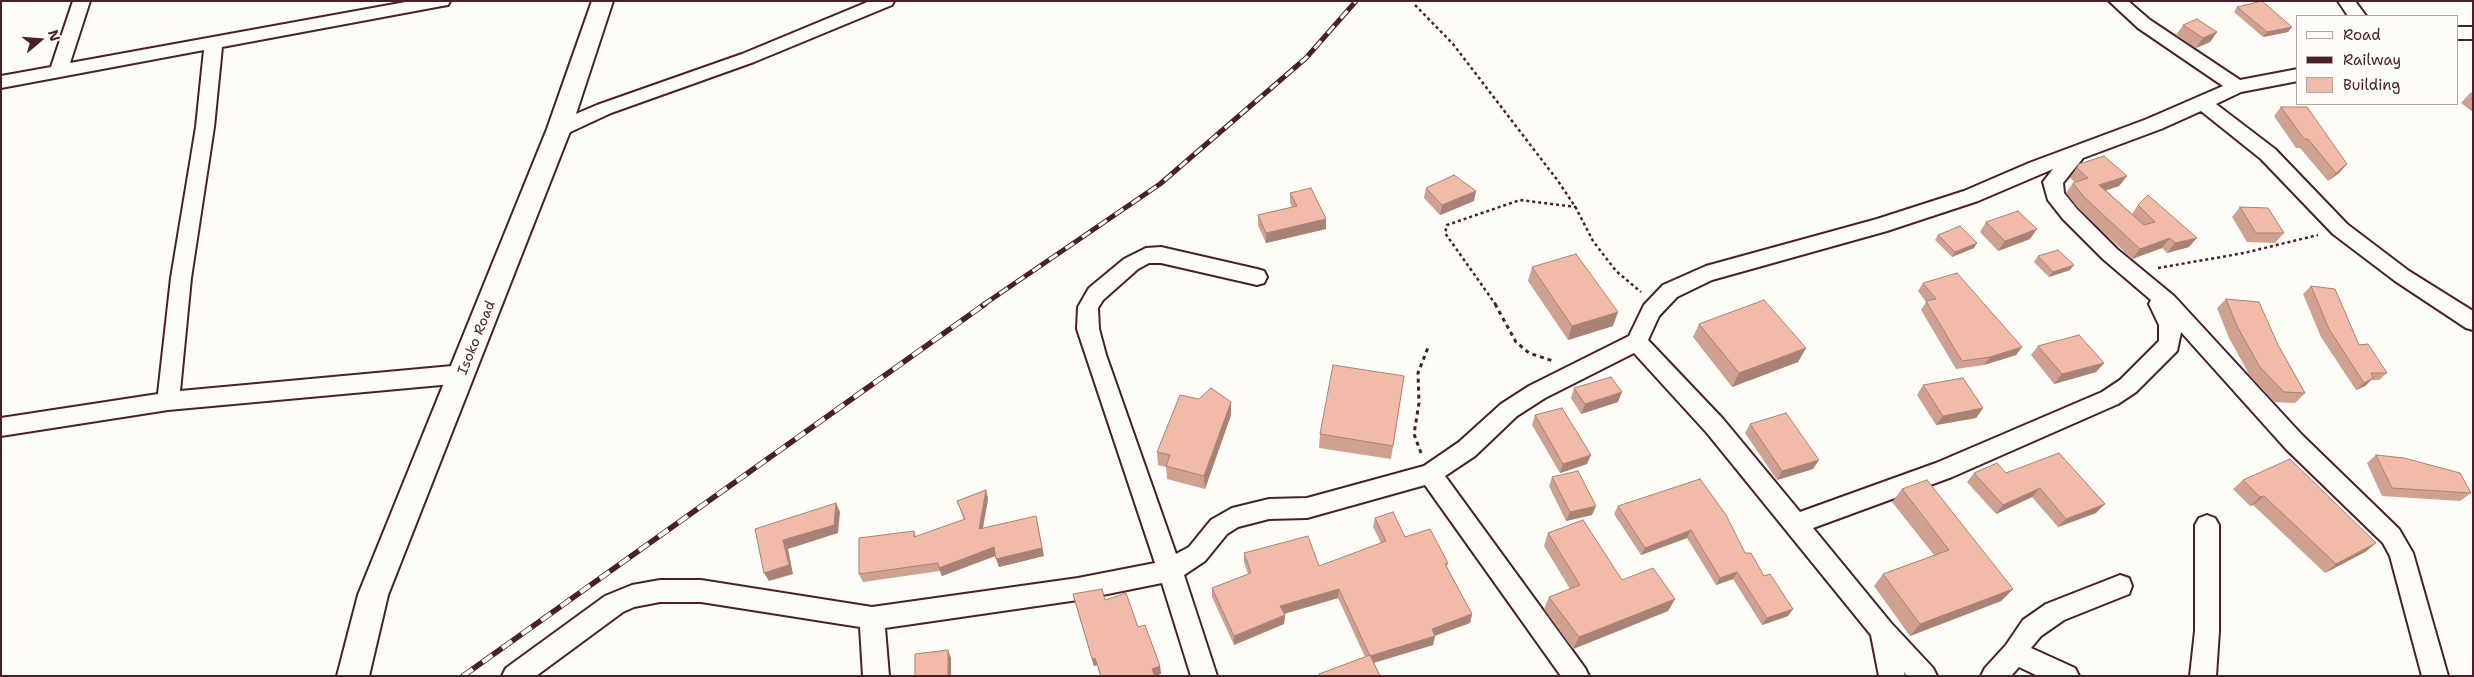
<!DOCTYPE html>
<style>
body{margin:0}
#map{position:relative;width:2474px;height:677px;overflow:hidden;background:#fdfcf7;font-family:"Shantell Sans",sans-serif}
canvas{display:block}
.frame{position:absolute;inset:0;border:2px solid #4a1f2b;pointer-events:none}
.legend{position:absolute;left:2296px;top:15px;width:162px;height:90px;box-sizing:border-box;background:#fdfcf7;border:1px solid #b5a4a5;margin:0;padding:6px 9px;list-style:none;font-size:15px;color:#4a1f2b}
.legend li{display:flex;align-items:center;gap:10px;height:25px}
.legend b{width:25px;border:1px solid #b5a4a5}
.north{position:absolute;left:15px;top:15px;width:50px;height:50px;-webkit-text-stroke:4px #fdfcf7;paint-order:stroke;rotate:72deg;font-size:14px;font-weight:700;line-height:20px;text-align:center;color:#4a1f2b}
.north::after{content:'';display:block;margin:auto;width:18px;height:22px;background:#4a1f2b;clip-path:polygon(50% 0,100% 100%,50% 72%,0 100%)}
</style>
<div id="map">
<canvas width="2474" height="677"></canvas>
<div class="frame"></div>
<ul class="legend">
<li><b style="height:6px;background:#fdfcf7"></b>Road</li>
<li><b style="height:6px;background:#4a1f2b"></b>Railway</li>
<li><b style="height:14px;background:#f2baa8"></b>Building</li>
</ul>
<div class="north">N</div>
</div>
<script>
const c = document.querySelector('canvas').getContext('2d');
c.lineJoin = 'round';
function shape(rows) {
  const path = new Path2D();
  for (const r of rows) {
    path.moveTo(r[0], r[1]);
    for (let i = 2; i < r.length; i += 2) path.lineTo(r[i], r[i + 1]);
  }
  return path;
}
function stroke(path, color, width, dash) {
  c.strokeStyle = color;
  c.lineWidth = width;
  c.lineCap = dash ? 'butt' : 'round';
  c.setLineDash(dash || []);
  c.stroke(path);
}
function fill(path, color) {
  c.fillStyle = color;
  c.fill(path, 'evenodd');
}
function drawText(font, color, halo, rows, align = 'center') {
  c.font = font + ' "Shantell Sans",sans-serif';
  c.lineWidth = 4;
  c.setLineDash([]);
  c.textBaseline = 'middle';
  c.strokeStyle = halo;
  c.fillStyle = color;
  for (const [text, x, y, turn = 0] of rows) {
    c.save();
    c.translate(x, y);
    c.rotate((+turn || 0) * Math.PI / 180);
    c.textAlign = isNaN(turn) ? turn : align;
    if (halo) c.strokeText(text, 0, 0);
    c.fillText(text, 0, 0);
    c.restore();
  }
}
const minor = shape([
 [73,1,90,1,70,63,411,1,450,1,448,5,442,6,222,47,214,127,191,278,180,391,463,365,471,368,474,374,471,380,463,383,168,410,1,436,1,418,158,394,171,278,196,127,204,50,1,88,1,76,51,67,73,1],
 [870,1,894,1,892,5,754,62,611,113,566,134,559,135,552,134,550,129,552,124,597,105,742,54,870,1],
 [2109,1,2128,1,2150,20,2240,80,2298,69,2298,81,2241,92,2216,104,2275,149,2347,224,2409,271,2473,311,2473,330,2466,328,2395,281,2333,234,2261,159,2201,111,2161,129,2083,158,2063,183,2064,193,2077,209,2117,249,2174,296,2302,435,2399,529,2413,553,2448,676,2422,676,2390,556,2383,543,2286,449,2181,332,2177,351,2136,392,2118,404,1952,477,1813,528,1891,623,1933,668,1937,676,1907,676,1904,672,1905,676,1879,676,1871,635,1707,433,1634,353,1545,398,1517,416,1475,456,1445,476,1585,668,1589,676,1561,676,1425,485,1307,518,1269,519,1238,527,1227,534,1205,561,1184,575,1217,676,1191,676,1162,583,1078,600,885,628,889,676,863,676,860,627,701,602,660,602,634,607,623,612,536,676,502,676,506,668,605,596,632,585,660,580,701,580,872,607,1078,578,1155,563,1077,329,1078,307,1089,288,1124,259,1146,248,1161,247,1257,269,1264,271,1267,277,1264,283,1257,285,1161,263,1149,263,1138,269,1103,300,1098,308,1099,329,1106,355,1176,554,1189,547,1211,520,1232,508,1269,499,1307,498,1424,466,1459,442,1501,404,1529,386,1629,336,1644,305,1663,285,1706,266,1877,219,1964,191,2029,163,2147,119,2223,86,2138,28,2109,1],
 [2053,169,2043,182,2048,200,2063,219,2103,259,2151,300,2149,304,2159,325,2159,341,2120,380,2102,392,1936,463,1800,512,1723,419,1648,340,1659,316,1677,297,1712,280,1887,231,1978,201,2053,169],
 [2338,1,2355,1,2366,16,2348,16,2338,1],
 [2458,27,2473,27,2473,39,2458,39,2458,27],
 [2207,515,2215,518,2219,525,2219,631,2216,676,2190,676,2195,631,2195,525,2199,518,2207,515],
 [2120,575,2129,578,2132,586,2129,594,2064,620,2041,636,2031,648,2075,668,2079,676,2038,676,2019,667,2011,676,1981,676,1985,668,2006,645,2023,620,2046,604,2120,575]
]);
const tertiary = shape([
 [592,1,613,1,571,129,388,595,369,676,337,676,358,595,547,129,592,1]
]);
stroke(minor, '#4a1f2b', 4);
stroke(tertiary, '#4a1f2b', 4);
stroke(shape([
 [1415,5,1453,44,1558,181,1576,208,1593,241,1616,271,1641,292],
 [2158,268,2244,253,2318,235],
 [1496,305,1445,233,1447,225,1520,200,1576,207]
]), '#4a1f2b', 2.5, [3, 3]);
stroke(shape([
 [1495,304,1516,342,1529,353,1553,361],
 [1421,453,1414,434,1419,403,1418,373,1429,345]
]), '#4a1f2b', 3, [4, 4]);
fill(minor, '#fdfcf7');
fill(tertiary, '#fdfcf7');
const railFar1 = shape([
 [983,305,1160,184,1306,58,1356,1]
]);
const rail = shape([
 [463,676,985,304]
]);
stroke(railFar1, '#4a1f2b', 5);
stroke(rail, '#4a1f2b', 5.5);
stroke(railFar1, '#fdfcf7', 3, [10]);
stroke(rail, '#fdfcf7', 4, [12]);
fill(shape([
 [2237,7,2292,27,2288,32,2263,37,2234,12],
 [2183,25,2217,32,2210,42,2196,48,2176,35],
 [2473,92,2473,112,2461,103,2470,93],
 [2281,107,2347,164,2339,173,2328,181,2300,148,2296,148,2274,116],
 [2079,164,2127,176,2119,186,2106,190,2132,214,2138,205,2189,247,2167,253,2162,248,2132,259,2078,208,2066,193,2073,183,2075,182,2070,178],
 [1426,188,1474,201,1440,215,1424,198],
 [1290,193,1326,229,1266,243,1258,225,1258,215,1292,207,1290,203],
 [2240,207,2284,233,2275,243,2247,242,2232,217],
 [1986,222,2030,239,1998,251,1980,232],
 [1938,235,1974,248,1952,257,1935,240],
 [2038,256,2070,270,2049,277,2034,262],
 [1532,267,1613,326,1568,340,1528,281],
 [1923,283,2022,347,2016,355,1984,365,1956,369,1921,310,1926,302,1918,291],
 [2311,286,2359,345,2387,373,2379,380,2371,380,2365,386,2356,390,2321,337,2303,294],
 [2226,299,2278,345,2305,393,2295,403,2274,402,2250,376,2229,338,2217,308],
 [1699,324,1806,348,1798,362,1732,387,1693,337],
 [2038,346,2104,363,2096,372,2054,384,2031,355],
 [1404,376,1391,459,1319,448,1320,434],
 [1923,385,1983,408,1976,418,1936,425,1917,395],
 [1574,388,1618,402,1581,414,1571,398],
 [1199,399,1231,415,1205,489,1167,479,1166,467,1158,465,1157,452],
 [1535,415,1587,464,1560,473,1532,425],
 [1750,424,1813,469,1777,480,1745,433],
 [2376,455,2471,493,2460,501,2382,496,2367,463],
 [1974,473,2006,473,2096,513,2058,527,2032,497,1996,514,1967,482],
 [1552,477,1592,515,1566,521,1549,486],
 [1700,479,1745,553,1764,576,1788,616,1762,625,1733,579,1716,585,1687,538,1641,555,1614,514,1618,506],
 [2243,480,2376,543,2365,552,2325,573,2253,505,2250,506,2233,489],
 [1902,489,2013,589,2001,601,1910,636,1874,586,1883,574,1934,555,1892,502],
 [986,490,988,499,983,528,1044,556,999,567,996,556,942,576,940,571,863,582,859,574,914,531,916,537,964,520,957,501],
 [1375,518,1448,563,1447,567,1472,614,1470,623,1435,636,1433,645,1374,663,1380,676,1319,676,1319,674,1365,657,1338,598,1284,614,1285,615,1284,624,1234,645,1212,597,1212,588,1248,574,1244,562,1244,553,1319,566,1381,543,1373,527],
 [1548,533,1622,580,1675,599,1668,611,1573,649,1544,609,1549,597,1570,589,1544,546],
 [1073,594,1105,600,1138,627,1160,666,1161,674,1155,676,1100,676,1097,665,1094,666,1075,602]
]), '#d0a090');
fill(shape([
 [2292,27,2288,32,2263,37,2267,32],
 [2217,32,2210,42,2196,48,2203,38],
 [2347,164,2339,173,2328,181,2336,173],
 [2127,176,2119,186,2092,195,2099,185],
 [1476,191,1474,201,1440,215,1442,205],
 [1326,219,1326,229,1266,243,1266,233],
 [2037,229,2030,239,1998,251,2005,241],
 [2170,238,2162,248,2132,259,2140,249],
 [2197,238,2189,247,2167,253,2175,243],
 [1977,243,1974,248,1952,257,1955,252],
 [2074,265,2070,270,2049,277,2053,272],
 [1618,312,1613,326,1568,340,1572,326],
 [2022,347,2016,355,1984,365,1990,357],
 [1806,348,1798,362,1732,387,1739,373],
 [2104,363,2096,372,2054,384,2062,374],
 [2373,378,2365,386,2356,390,2364,383],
 [1622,392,1618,402,1581,414,1585,404],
 [1231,402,1231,415,1205,489,1204,476],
 [1983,408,1976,418,1936,425,1943,416],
 [1591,455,1587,464,1560,473,1563,464],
 [1819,460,1813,469,1777,480,1782,471],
 [2040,488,2032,497,1996,514,2003,505],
 [986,490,988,499,981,537,979,529],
 [2264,496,2253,505,2250,506,2260,497],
 [836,503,840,512,838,533,788,549,793,574,769,581,764,573,783,540],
 [2105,504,2096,513,2058,527,2066,519],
 [1596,506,1592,515,1566,521,1570,512],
 [1036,516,1044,556,999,567,996,559],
 [1691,530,1687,538,1641,555,1645,548],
 [2376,543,2365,552,2325,573,2336,564],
 [994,547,997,555,942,576,939,568],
 [1737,572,1733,579,1716,585,1720,578],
 [1339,589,1338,598,1280,615,1280,606],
 [2013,589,2001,601,1910,636,1920,624],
 [1675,599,1668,611,1573,649,1579,637],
 [1793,609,1788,616,1762,625,1767,618],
 [1472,614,1470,623,1430,637,1432,629],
 [1285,615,1284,624,1234,645,1234,636],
 [1435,636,1433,645,1369,664,1370,656],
 [948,650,951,658,951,676,948,676],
 [1095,658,1097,665,1094,666,1092,659],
 [1160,666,1161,674,1155,676,1152,669]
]), '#a98276');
const building = shape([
 [2262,1,2292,27,2267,32,2237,7,2262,1],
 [2197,19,2217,32,2203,38,2183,25,2197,19],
 [2281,107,2307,107,2347,164,2336,173,2308,139,2304,139,2281,107],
 [2104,156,2127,176,2099,185,2144,225,2155,222,2138,205,2148,195,2197,238,2175,243,2170,238,2140,249,2085,198,2073,183,2088,178,2077,168,2079,164,2104,156],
 [1454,175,1476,191,1442,205,1426,188,1454,175],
 [1311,188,1326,219,1266,233,1258,215,1297,206,1290,193,1311,188],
 [2240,207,2268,208,2284,233,2256,233,2240,207],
 [2018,211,2037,229,2005,241,1986,222,2018,211],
 [1960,226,1977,243,1955,252,1938,235,1960,226],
 [2058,250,2074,265,2053,272,2038,256,2058,250],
 [1576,254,1618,312,1572,326,1532,267,1576,254],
 [1957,273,2022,347,1990,357,1962,361,1926,301,1936,299,1923,283,1957,273],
 [2311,286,2335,289,2359,345,2368,344,2387,373,2371,373,2373,378,2364,383,2329,329,2311,286],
 [2226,299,2259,302,2278,345,2305,393,2284,392,2260,367,2238,328,2226,299],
 [1764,300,1806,348,1739,373,1699,324,1764,300],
 [2079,335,2104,363,2062,374,2038,346,2079,335],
 [1333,365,1404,376,1393,446,1320,434,1333,365],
 [1611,377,1622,392,1585,404,1574,388,1611,377],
 [1963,378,1983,408,1943,416,1923,385,1963,378],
 [1211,388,1231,402,1204,476,1166,466,1170,455,1157,452,1180,395,1199,399,1211,388],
 [1562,408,1591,455,1563,464,1535,415,1562,408],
 [1786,413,1819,460,1782,471,1750,424,1786,413],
 [2059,453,2105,504,2066,519,2040,488,2003,505,1974,473,1997,463,2006,473,2059,453],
 [2376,455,2404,458,2460,473,2471,493,2392,488,2376,455],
 [2290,459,2376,543,2336,564,2264,496,2260,497,2243,480,2290,459],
 [1578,471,1596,506,1570,512,1552,477,1578,471],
 [1700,479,1726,515,1745,553,1751,553,1764,576,1770,574,1793,609,1767,618,1737,572,1720,578,1691,530,1645,548,1618,506,1700,479],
 [1927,480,2013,589,1920,624,1883,574,1949,550,1902,489,1927,480],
 [986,490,979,529,1036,516,1042,548,996,559,994,547,939,568,938,563,859,574,859,538,914,531,914,537,965,519,957,501,986,490],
 [836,503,834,525,783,540,789,565,764,573,755,529,836,503],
 [1393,512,1405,537,1430,529,1448,563,1445,564,1472,614,1432,629,1435,636,1370,656,1339,589,1280,606,1285,615,1234,636,1212,588,1251,573,1244,553,1308,536,1319,566,1386,541,1375,518,1393,512],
 [1583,520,1622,580,1653,568,1675,599,1579,637,1549,597,1580,585,1548,533,1583,520],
 [1102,589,1105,600,1126,593,1138,627,1145,625,1160,666,1152,669,1155,676,1101,676,1095,658,1092,659,1073,594,1102,589],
 [948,650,948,676,915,676,915,654,948,650],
 [1370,655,1380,676,1320,676,1319,674,1370,655]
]);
fill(building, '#f2baa8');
stroke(building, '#a98276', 1);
drawText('14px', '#4a1f2b', '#fdfcf7', [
 ["Isoko Road",477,338,-68]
]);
</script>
